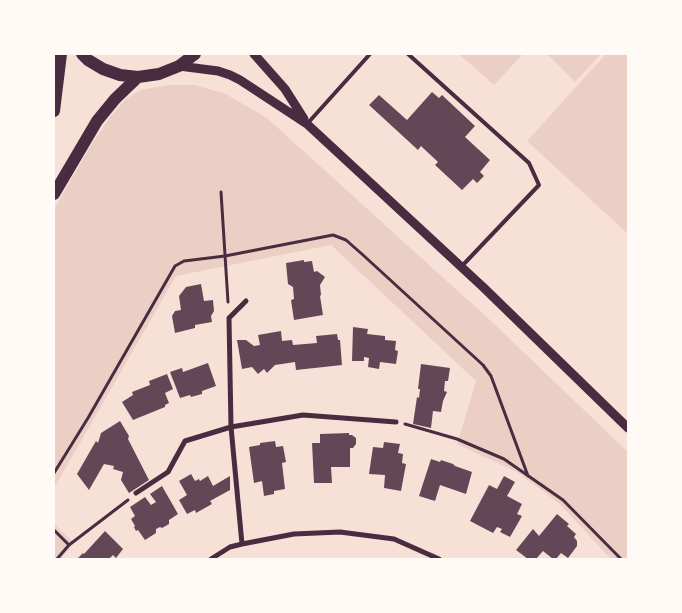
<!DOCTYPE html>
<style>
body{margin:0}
#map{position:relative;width:682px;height:613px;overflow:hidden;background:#f7e1d7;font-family:"Fira Sans",sans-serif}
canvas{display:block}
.frame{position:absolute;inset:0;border:55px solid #fffaf5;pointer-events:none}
</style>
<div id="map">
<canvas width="682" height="613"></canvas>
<div class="frame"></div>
</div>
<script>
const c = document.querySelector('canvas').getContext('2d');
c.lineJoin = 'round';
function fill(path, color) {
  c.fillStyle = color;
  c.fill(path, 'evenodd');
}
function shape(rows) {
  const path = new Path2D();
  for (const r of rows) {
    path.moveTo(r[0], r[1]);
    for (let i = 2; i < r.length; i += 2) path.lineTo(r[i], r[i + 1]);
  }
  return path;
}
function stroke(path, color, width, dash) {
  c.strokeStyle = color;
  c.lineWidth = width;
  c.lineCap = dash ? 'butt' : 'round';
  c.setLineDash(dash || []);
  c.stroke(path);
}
fill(shape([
 [459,54,523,54,494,85],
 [547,54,601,54,575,82],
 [606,54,628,54,628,234,527,141],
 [168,85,195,85,226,94,267,118,491,321,628,452,628,559,611,559,559,503,517,472,457,444,476,381,331,245,176,276,54,488,54,209,90,147,110,117,126,99,140,90],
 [54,524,74,543,61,559,54,559]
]), '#ebcfc5');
fill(shape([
 [432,92,439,98,442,95,475,126,465,137,490,160,480,172,484,176,477,183,473,179,462,190,435,165,438,162,421,146,418,150,369,105,379,95,407,120],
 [304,260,304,262,312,261,314,272,317,271,325,277,320,285,321,295,320,296,323,315,294,320,291,300,294,299,293,287,288,284,286,263],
 [201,284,204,301,213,300,214,311,211,316,212,322,195,325,195,328,175,333,172,316,175,311,181,310,179,296,186,287],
 [353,327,368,329,367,334,385,336,385,340,396,341,395,350,398,351,396,364,380,362,379,369,368,367,369,358,364,357,364,361,352,361],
 [281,331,282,341,292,340,293,345,317,343,316,336,337,334,338,340,340,340,342,365,296,370,295,362,275,365,267,373,264,369,258,374,252,367,242,369,237,340,246,340,254,346,260,345,258,335],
 [208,363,216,386,202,391,202,394,191,397,190,395,180,398,170,372,182,368,183,372],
 [421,364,450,368,448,381,445,381,444,391,447,392,443,401,441,412,433,411,431,428,413,424,417,397,419,398,420,389,418,389],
 [167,374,173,389,165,393,169,403,165,405,165,407,133,420,122,402,133,395,132,392,150,385,149,381],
 [120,421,129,436,128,439,149,480,129,493,121,480,123,472,113,469,114,466,104,464,89,490,77,474,96,441,98,443,101,433],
 [349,433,349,435,352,435,356,438,356,444,353,448,350,448,350,467,331,467,332,483,314,483,312,443,320,443,320,434],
 [275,441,276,447,283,446,286,462,282,463,285,489,274,491,274,494,264,496,262,481,254,483,249,447,260,445,260,443],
 [384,442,400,444,398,453,403,454,402,463,406,464,401,491,384,488,385,475,369,474,373,447,383,448],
 [431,459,440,462,441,460,453,464,455,466,472,472,466,494,440,485,435,501,419,496],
 [191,474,195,481,199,479,200,481,208,476,213,486,230,476,230,490,210,501,212,504,196,513,195,510,187,514,179,500,187,495,179,481],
 [504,476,515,482,507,496,522,504,517,514,522,516,510,537,500,532,502,529,497,527,493,533,470,521,489,485,497,489],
 [162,486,178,514,169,520,169,524,162,528,160,527,156,529,156,533,145,540,138,530,136,531,134,527,135,526,131,519,135,516,130,507,145,497,151,505,156,502,150,494],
 [557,514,569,524,567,526,576,534,574,537,577,541,577,546,568,558,561,553,556,559,553,559,543,551,536,559,528,559,516,550,533,529,539,536],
 [105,531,123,549,116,558,113,555,109,559,77,559,83,553,84,554]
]), '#644757');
stroke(shape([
 [221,192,228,302],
 [405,424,457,439,504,459,563,500,621,559],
 [54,473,88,418,175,266,184,261,225,256,333,235,346,240,363,255,483,365,491,376,528,476],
 [54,530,69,545],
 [57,559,69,545,128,500]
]), '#4a2c40', 3);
stroke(shape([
 [408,54,529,163,539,185,461,267],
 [307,124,370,54]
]), '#4a2c40', 4);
stroke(shape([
 [136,493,168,472,185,441,231,427,303,415,396,422],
 [242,544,231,427,229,318,246,301],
 [211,559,230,547,242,544,294,534,340,532,394,539,439,559]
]), '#4a2c40', 5);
stroke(shape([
 [254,54,285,89,304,119],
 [179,66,218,71,230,75,240,80,307,124,483,287,628,428]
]), '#4a2c40', 9);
stroke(shape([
 [82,54,88,60,103,69,120,75,138,77,159,74,179,66,195,54],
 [54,111,61,54],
 [54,194,97,121,115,99,138,77]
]), '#4a2c40', 12);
</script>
